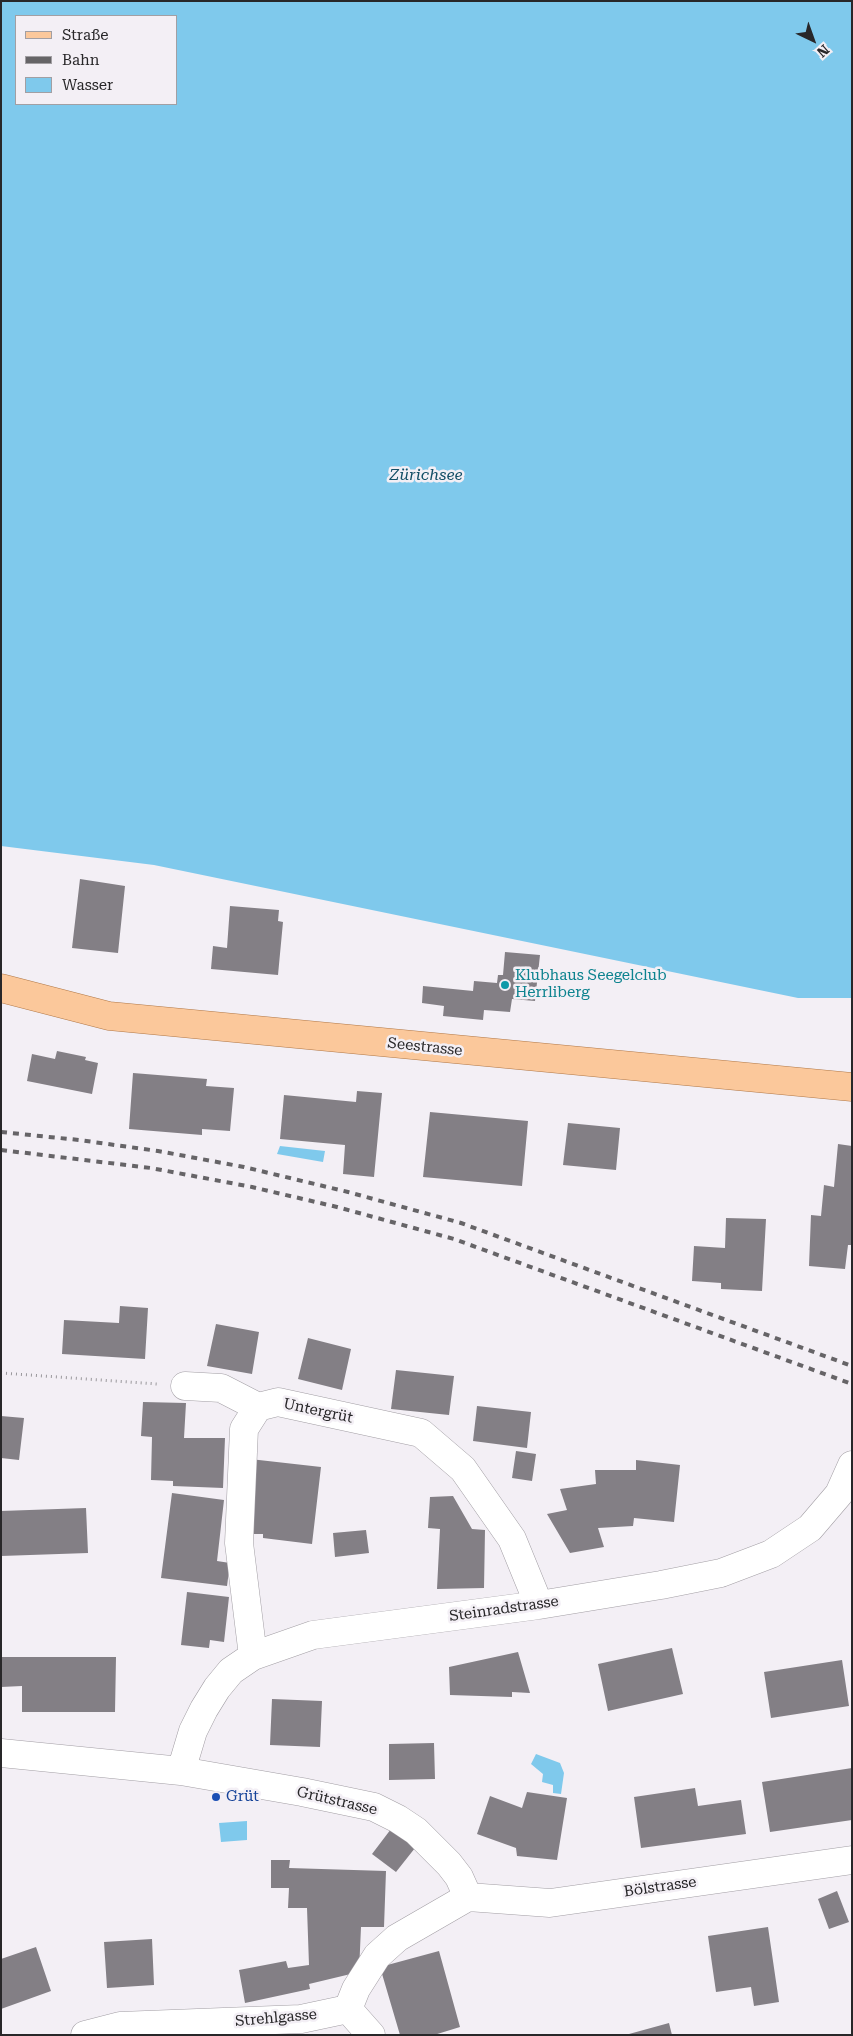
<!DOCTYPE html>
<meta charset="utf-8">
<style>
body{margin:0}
#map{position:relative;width:853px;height:2036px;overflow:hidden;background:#f3eff5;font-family:"Roboto Serif",serif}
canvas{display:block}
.frame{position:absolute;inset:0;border:2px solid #282729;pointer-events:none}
.legend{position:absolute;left:15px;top:15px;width:162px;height:90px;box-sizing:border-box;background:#f3eff5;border:1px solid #a29fa3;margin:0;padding:6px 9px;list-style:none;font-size:15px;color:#282729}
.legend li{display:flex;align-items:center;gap:10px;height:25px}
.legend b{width:25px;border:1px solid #a29fa3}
.north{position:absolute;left:788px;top:15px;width:50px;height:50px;-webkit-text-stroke:4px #f3eff5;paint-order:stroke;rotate:138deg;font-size:14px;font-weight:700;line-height:20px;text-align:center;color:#282729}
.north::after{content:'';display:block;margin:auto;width:18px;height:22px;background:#282729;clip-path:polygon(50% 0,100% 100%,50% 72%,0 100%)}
</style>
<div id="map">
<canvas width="853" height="2036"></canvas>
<div class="frame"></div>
<ul class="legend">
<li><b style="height:6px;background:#fbc89b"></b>Straße</li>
<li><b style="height:6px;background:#666467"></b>Bahn</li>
<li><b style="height:14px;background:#7fc9ec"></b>Wasser</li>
</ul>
<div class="north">N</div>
</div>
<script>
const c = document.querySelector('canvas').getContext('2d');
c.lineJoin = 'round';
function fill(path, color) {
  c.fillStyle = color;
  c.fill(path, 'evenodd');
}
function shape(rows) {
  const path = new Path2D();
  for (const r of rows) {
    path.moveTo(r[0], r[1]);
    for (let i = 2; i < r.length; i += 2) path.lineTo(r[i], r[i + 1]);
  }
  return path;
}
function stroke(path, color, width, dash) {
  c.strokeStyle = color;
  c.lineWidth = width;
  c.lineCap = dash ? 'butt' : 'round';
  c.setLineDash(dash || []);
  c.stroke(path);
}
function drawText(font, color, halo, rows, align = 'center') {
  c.font = font + ' "Roboto Serif",serif';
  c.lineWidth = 5;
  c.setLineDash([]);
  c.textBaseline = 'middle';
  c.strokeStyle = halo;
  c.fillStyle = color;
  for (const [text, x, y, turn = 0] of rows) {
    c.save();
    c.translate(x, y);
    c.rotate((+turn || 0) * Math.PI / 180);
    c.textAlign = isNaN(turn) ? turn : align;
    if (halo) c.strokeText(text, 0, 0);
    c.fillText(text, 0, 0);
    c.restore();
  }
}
fill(shape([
 [1,1,852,1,852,998,798,998,154,865,1,846],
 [16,16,176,16,176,104,16,104],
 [280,1146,325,1151,323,1162,277,1154],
 [536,1754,560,1763,564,1773,561,1794,553,1793,553,1785,542,1782,543,1774,531,1764],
 [247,1821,247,1840,221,1842,219,1823]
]), '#7fc9ec');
fill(shape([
 [80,879,125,886,118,953,72,948],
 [230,906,279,910,278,921,283,922,278,975,211,969,213,946,227,948],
 [505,952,540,955,535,1001,512,999,510,1012,484,1010,483,1020,443,1016,444,1006,422,1003,423,986,473,991,474,981,497,983,498,975,503,975],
 [57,1051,86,1057,85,1060,98,1063,92,1094,27,1081,32,1054,55,1059],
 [133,1073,207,1079,206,1086,234,1088,230,1131,202,1129,202,1135,129,1129],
 [357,1091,382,1093,374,1177,343,1174,345,1145,280,1139,284,1095,356,1102],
 [430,1112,528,1121,522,1186,423,1177],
 [568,1123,620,1128,616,1170,563,1165],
 [838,1144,852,1146,852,1245,848,1245,845,1269,809,1266,811,1215,821,1216,824,1185,834,1187],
 [726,1218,766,1219,762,1291,721,1289,721,1283,692,1281,694,1246,725,1248],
 [120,1306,148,1308,145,1359,62,1354,64,1320,119,1323],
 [216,1324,259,1332,252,1374,207,1366],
 [308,1338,351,1349,342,1390,298,1379],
 [396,1370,454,1376,449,1415,391,1409],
 [143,1402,186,1403,184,1438,225,1438,223,1488,173,1486,173,1481,151,1480,152,1437,141,1436],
 [477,1406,531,1412,527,1448,473,1441],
 [1,1416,24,1418,19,1460,1,1458],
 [516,1451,536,1454,532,1481,512,1478],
 [250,1459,321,1467,312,1544,263,1538,263,1534,246,1534],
 [636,1460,680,1465,674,1522,634,1518,633,1526,598,1528,604,1547,570,1553,547,1514,567,1510,560,1489,596,1484,595,1470,636,1470],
 [172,1493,224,1500,217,1561,230,1563,227,1586,161,1578],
 [453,1496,472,1529,485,1530,484,1588,437,1589,440,1529,428,1528,430,1497],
 [86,1508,88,1553,1,1556,1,1511],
 [366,1530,369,1553,335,1557,333,1533],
 [187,1592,229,1597,224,1642,210,1640,209,1648,181,1645],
 [672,1648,683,1694,608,1711,598,1664],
 [518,1652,530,1693,512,1692,512,1697,450,1695,449,1667],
 [1,1657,116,1657,115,1712,22,1712,22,1686,1,1687],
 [842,1660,849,1706,771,1718,764,1672],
 [272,1699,322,1701,320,1747,270,1745],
 [434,1743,435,1779,389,1780,389,1744],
 [852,1768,852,1820,770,1832,762,1782],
 [695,1788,698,1806,741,1800,746,1834,641,1848,634,1797],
 [527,1792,567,1798,557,1860,517,1856,516,1848,477,1834,490,1796,522,1808],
 [391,1829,415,1848,396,1872,372,1854],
 [271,1860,290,1860,289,1868,386,1871,384,1927,361,1927,359,1972,309,1984,310,1989,245,2003,239,1970,286,1961,288,1968,309,1965,307,1908,288,1908,289,1888,271,1888],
 [837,1891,849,1922,829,1929,818,1899],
 [768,1927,779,2002,754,2006,751,1987,716,1992,708,1936],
 [152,1939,154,1985,107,1988,104,1942],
 [36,1947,51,1991,1,2009,1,1959],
 [439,1951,460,2027,434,2035,400,2035,380,1967],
 [669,2023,672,2035,629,2035,629,2034]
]), '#837f85');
const minor = shape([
 [185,1386,221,1388,258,1407],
 [253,1656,239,1543,244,1429,258,1407,278,1402,421,1433,463,1469,512,1539,539,1605],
 [1,1753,181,1771,302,1792,374,1807,398,1819,416,1831,449,1864,459,1877,468,1897,397,1938,377,1956,356,1989,348,2009],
 [181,1771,193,1731,204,1709,217,1688,231,1671,253,1656,313,1635,539,1605,661,1585,721,1573,771,1554,810,1528,839,1494,852,1465],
 [468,1897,550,1903,852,1860],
 [348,2009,371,2035],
 [85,2035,120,2026,301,2019,348,2009]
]);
const major = shape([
 [1,988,109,1016,852,1087]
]);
stroke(minor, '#a29ea4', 29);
stroke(major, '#b07848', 29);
stroke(shape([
 [1,1373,157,1384]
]), '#99979b', 3, [1, 4]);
stroke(minor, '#fff', 28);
stroke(major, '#fbc89b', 28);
stroke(shape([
 [1,1132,79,1140,158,1151,244,1167,348,1192,461,1223,852,1366],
 [1,1150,151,1168,252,1187,337,1207,454,1239,852,1384]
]), '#666467', 4, [6, 6]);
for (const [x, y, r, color] of [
 [505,985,5,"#0f9aa8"],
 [216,1797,5,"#1a4fb4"]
]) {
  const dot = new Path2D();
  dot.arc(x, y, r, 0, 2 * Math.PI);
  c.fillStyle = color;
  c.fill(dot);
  stroke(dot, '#f3eff5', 2);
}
drawText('15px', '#0d838f', '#f3eff5', [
 ["Klubhaus Seegelclub",515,976],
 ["Herrliberg",515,993]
], 'left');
drawText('15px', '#282729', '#f3eff5', [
 ["Seestrasse",425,1047,6],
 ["Untergrüt",318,1411,12],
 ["Steinradstrasse",504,1609,-8],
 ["Grütstrasse",337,1801,13],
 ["Bölstrasse",660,1887,-8],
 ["Strehlgasse",276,2018,-5]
]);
drawText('15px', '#164399', '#f3eff5', [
 ["Grüt",226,1797]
], 'left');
drawText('italic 16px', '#134f67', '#f3eff5', [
 ["Zürichsee",426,475]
]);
</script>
